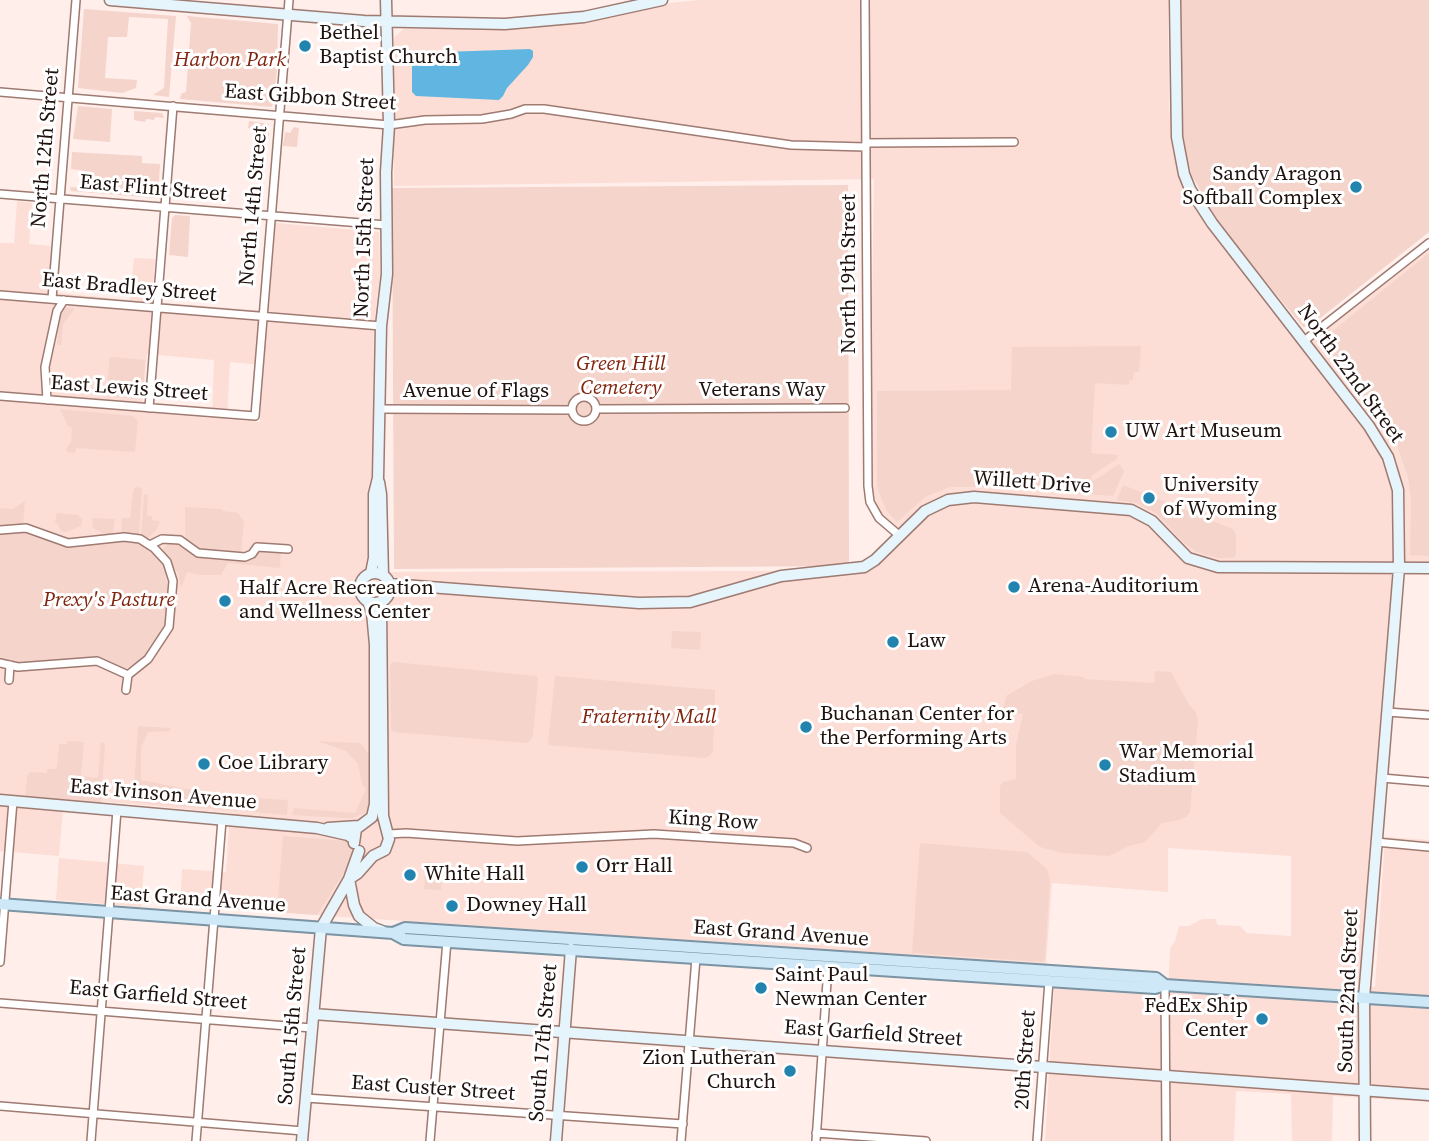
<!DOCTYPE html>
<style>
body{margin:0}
canvas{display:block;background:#ffeeea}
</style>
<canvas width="1429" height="1141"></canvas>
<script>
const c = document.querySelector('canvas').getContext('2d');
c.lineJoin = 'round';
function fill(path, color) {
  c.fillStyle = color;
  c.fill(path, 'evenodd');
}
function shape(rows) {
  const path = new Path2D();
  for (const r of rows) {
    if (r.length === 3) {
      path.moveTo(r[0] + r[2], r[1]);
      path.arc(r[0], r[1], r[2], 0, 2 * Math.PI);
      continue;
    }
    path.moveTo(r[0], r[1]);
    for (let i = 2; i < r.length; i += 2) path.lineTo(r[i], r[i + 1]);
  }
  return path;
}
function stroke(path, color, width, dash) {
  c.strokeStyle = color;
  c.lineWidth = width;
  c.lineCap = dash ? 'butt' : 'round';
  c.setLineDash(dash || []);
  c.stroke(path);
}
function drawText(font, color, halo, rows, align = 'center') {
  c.font = font + ' "Source Serif 4",serif';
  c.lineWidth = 6;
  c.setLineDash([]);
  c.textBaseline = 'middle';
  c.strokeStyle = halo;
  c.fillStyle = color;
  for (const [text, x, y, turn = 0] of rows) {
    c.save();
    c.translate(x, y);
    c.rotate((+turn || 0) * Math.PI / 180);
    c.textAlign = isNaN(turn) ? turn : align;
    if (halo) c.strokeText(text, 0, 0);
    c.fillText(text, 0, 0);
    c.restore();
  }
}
fill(shape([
 [700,0,1168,0,1169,103,1172,147,1178,170,1194,206,1206,225,1255,289,1304,340,1429,248,1429,568,1400,568,1365,987,1375,987,1385,837,1429,840,1429,1102,1333,1096,1332,1141,1292,1141,1291,1094,1236,1091,1234,1141,1045,1141,1054,988,1168,996,1170,948,1175,941,1179,926,1189,926,1202,919,1216,919,1217,925,1240,926,1247,933,1291,936,1291,856,1168,848,1168,892,1052,883,1046,964,180,906,182,869,226,872,230,813,64,798,59,856,0,851,0,243,14,243,17,201,32,203,29,244,51,246,49,292,130,300,134,258,155,259,152,302,268,311,276,223,379,232,380,275,374,323,373,420,378,572,767,571,864,567,900,537,889,529,869,495,874,179,394,186,394,38,403,29,524,29,593,21,670,3],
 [147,354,214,360,212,418,142,412],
 [230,362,264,365,260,422,227,419],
 [59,858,144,866,141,907,56,900]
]), '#fcded6');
fill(shape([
 [1181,0,1429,0,1429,232,1309,327,1303,327,1237,247,1214,215,1192,176,1185,153,1182,131],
 [84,9,176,16,169,97,153,95,164,88,168,19,129,17,127,37,108,37,105,78,137,80,136,88,122,93,78,88],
 [187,16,278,24,277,69,273,104,271,107,180,99,181,94,186,92,191,23],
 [78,106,112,109,110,142,73,139],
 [134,111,162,113,164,118,155,117,154,120,146,119,145,122,134,120],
 [249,121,269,124,269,138,264,137,263,130,248,128],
 [294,127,299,128,297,147,283,146,285,132,290,133],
 [72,152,142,156,142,163,160,164,158,196,154,198,71,191,70,187,84,188,85,171,71,169],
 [848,185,849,566,394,569,392,188],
 [175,215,190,216,188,257,169,255,172,218],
 [1429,253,1429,556,1410,555,1411,500,1408,477,1395,440,1319,342],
 [60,307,75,308,63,324,61,345,57,345],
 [1141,346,1139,372,1134,372,1133,380,1129,381,1129,385,1095,383,1091,453,1118,455,1117,459,1091,476,1092,478,1080,483,1054,487,950,487,925,497,897,522,886,510,877,487,877,391,1011,390,1012,347],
 [110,357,145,360,143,396,139,399,106,396],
 [60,409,133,416,138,421,135,452,76,448,75,453,67,452,66,449,71,442,72,428,68,426],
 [1119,464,1124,471,1113,496,1034,490,1064,490,1081,486,1100,477],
 [1123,485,1233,529,1236,535,1236,555,1233,558,1218,558,1196,552,1183,542,1157,514,1136,503,1117,500],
 [135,487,142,488,139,534,121,533,122,518,130,518,133,491],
 [144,494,148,495,147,516,152,516,152,520,160,521,156,530,148,538,141,535],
 [25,501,23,525,0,526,0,508,13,509],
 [185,507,222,509,223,511,238,513,244,522,241,553,195,548,185,538],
 [57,513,79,515,79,517,82,518,81,526,66,532,61,531,58,524,55,523],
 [92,518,115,519,113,533,106,535,93,528],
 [15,530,27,532,65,546,89,545,126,540,143,543,156,554,164,565,169,597,163,632,150,651,139,661,126,668,91,657,37,665,0,659,0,535],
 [168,543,184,544,195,555,244,559,260,551,281,551,280,568,228,563,221,575,199,575,187,572,181,588,178,573,162,551],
 [672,631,701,632,700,650,671,648],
 [393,662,536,676,538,679,533,736,530,741,526,743,393,732,391,729,390,665],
 [1155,671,1171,672,1188,703,1196,713,1198,720,1190,812,1186,817,1175,821,1162,823,1145,842,1129,846,1109,856,1062,853,1040,847,1000,813,1000,786,1003,782,1016,779,1016,745,1023,714,1003,712,1006,696,1032,681,1055,674,1084,677,1084,679,1154,683],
 [555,676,715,690,713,751,710,756,705,758,548,745],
 [138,726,170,728,170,731,148,732,141,747,141,780,222,796,288,800,287,815,133,802],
 [68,741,84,742,81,776,98,778,101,742,105,743,101,806,25,798,27,777,30,772,47,773,47,769,55,769,57,767,59,744,67,744],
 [317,741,359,743,364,747,370,757,369,805,365,813,353,818,343,818,292,815,294,808,355,813,366,789,362,784,358,764,346,751],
 [283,836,347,841,354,849,352,860,317,915,277,912],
 [920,843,1027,852,1047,869,1050,880,1045,958,1043,962,912,953],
 [426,862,443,863,441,890,424,889]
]), '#f5d4cc');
fill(shape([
 [530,49,533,51,533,57,528,65,507,88,503,96,499,100,416,96,412,92,412,61,415,53]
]), '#61b6e1');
const street = shape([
 [865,0,868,486,870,502,879,518,900,536],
 [0,92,389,125,425,120,482,119,511,114,525,109,544,109,791,145,866,147],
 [866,143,1014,142],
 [0,194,386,225],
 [0,295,381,326],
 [52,299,76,0],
 [1304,341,1429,243],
 [0,396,255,416,289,0],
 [584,409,12],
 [47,400,45,367,57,311,64,300],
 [149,408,173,106],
 [380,409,572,410],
 [596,409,845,408],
 [0,530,26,528,68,543,124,537,140,539,154,548,167,562,173,581,169,627,148,659,128,675],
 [150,545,162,539,180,540,198,553,245,557,252,554,257,547,288,549],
 [0,663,18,667,97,661,128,675,126,690],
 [9,680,10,665],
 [1387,712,1429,715],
 [1382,778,1429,782],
 [389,834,406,833,517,841,654,834,794,843,807,848],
 [1376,842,1429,847],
 [0,962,13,801],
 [1165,985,1166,1141],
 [0,1003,312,1028],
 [306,1098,683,1124],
 [0,1106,303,1131],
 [816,1133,926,1141],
 [91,1141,117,810],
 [196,1141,222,820],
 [430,1141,447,941],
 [681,1141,696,958],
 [816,1141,828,967],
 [1037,1141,1049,981]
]);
const secondary = shape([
 [110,0,364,21,505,24,584,17,662,0],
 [1175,0,1177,137,1184,174,1190,189,1212,223,1369,426,1388,457,1398,490,1399,568,1364,998,1365,1141],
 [379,482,381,494,383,575],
 [375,588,15],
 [371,573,374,558,374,494,378,478,381,326,387,274,386,172,389,125,386,0],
 [390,584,639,603,690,602,781,576,864,567,875,560,925,511,948,500,974,497,1131,510,1152,521,1188,558,1218,567,1429,568],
 [0,800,317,828,348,835,354,839],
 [328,828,359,826],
 [354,843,356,829,372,817,375,804,375,645,372,612,368,602],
 [349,879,358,873,373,856,385,850,389,839,383,816,381,602],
 [349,879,354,905,359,916,374,928,382,931],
 [313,1014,1429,1095],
 [302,1141,321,928,349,879,359,851],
 [556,1141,571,949]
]);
const primary = shape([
 [0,904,393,933,404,939,1155,988,1165,985,1429,1002],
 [393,933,405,928,1156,978,1165,985]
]);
stroke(street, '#9e7a71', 10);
stroke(secondary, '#9e7a71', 13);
stroke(primary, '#7b93a2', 14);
stroke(street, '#fff', 7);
stroke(secondary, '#e6f4fb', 10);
stroke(primary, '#cee8f7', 10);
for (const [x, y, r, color] of [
 [305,46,7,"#2183ae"],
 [1356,187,7,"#2183ae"],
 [1111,432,7,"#2183ae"],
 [1149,498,7,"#2183ae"],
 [1014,587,7,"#2183ae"],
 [225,601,7,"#2183ae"],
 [893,642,7,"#2183ae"],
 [806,727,7,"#2183ae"],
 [204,764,7,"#2183ae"],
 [1105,765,7,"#2183ae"],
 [582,867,7,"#2183ae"],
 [410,875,7,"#2183ae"],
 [452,906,7,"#2183ae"],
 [761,988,7,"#2183ae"],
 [1262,1019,7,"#2183ae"],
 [790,1071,7,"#2183ae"]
]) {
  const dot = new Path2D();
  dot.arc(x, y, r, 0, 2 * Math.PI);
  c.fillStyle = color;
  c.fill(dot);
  stroke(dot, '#fff', 2.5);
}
drawText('21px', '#1e110e', '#fff', [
 ["Bethel",319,34],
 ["Baptist Church",319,58],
 ["Sandy Aragon",1342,175,"right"],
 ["Softball Complex",1342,199,"right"],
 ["UW Art Museum",1125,432],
 ["University",1163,486],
 ["of Wyoming",1163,510],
 ["Arena-Auditorium",1028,587],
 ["Half Acre Recreation",239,589],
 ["and Wellness Center",239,613],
 ["Law",907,642],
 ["Buchanan Center for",820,715],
 ["the Performing Arts",820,739],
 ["War Memorial",1119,753],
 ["Stadium",1119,777],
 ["Coe Library",218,764],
 ["Orr Hall",596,867],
 ["White Hall",424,875],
 ["Downey Hall",466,906],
 ["Saint Paul",775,976],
 ["Newman Center",775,1000],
 ["FedEx Ship",1248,1007,"right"],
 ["Center",1248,1031,"right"],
 ["Zion Lutheran",776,1059,"right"],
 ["Church",776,1083,"right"]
], 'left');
drawText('italic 21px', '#82240d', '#fff', [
 ["Harbon Park",230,61],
 ["Green Hill",621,365],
 ["Cemetery",621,389],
 ["Prexy's Pasture",109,601],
 ["Fraternity Mall",649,718]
]);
drawText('21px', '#1e110e', '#fff', [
 ["East Gibbon Street",310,98,4],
 ["North 12th Street",46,148,-85],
 ["East Flint Street",153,189,5],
 ["North 14th Street",254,206,-85],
 ["North 15th Street",365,238,-88],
 ["North 19th Street",850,274,-90],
 ["East Bradley Street",129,288,5],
 ["North 22nd Street",1350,374,54],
 ["East Lewis Street",129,389,4],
 ["Veterans Way",762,391],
 ["Avenue of Flags",476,392],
 ["Willett Drive",1032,483,4],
 ["East Ivinson Avenue",163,795,5],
 ["King Row",713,821,4],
 ["East Grand Avenue",198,900,4],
 ["East Grand Avenue",781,934,4],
 ["South 22nd Street",1349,991,-88],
 ["East Garfield Street",158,996,5],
 ["South 15th Street",293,1026,-85],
 ["East Garfield Street",873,1034,4],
 ["South 17th Street",544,1043,-85],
 ["20th Street",1026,1060,-86],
 ["East Custer Street",433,1089,4]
]);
</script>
